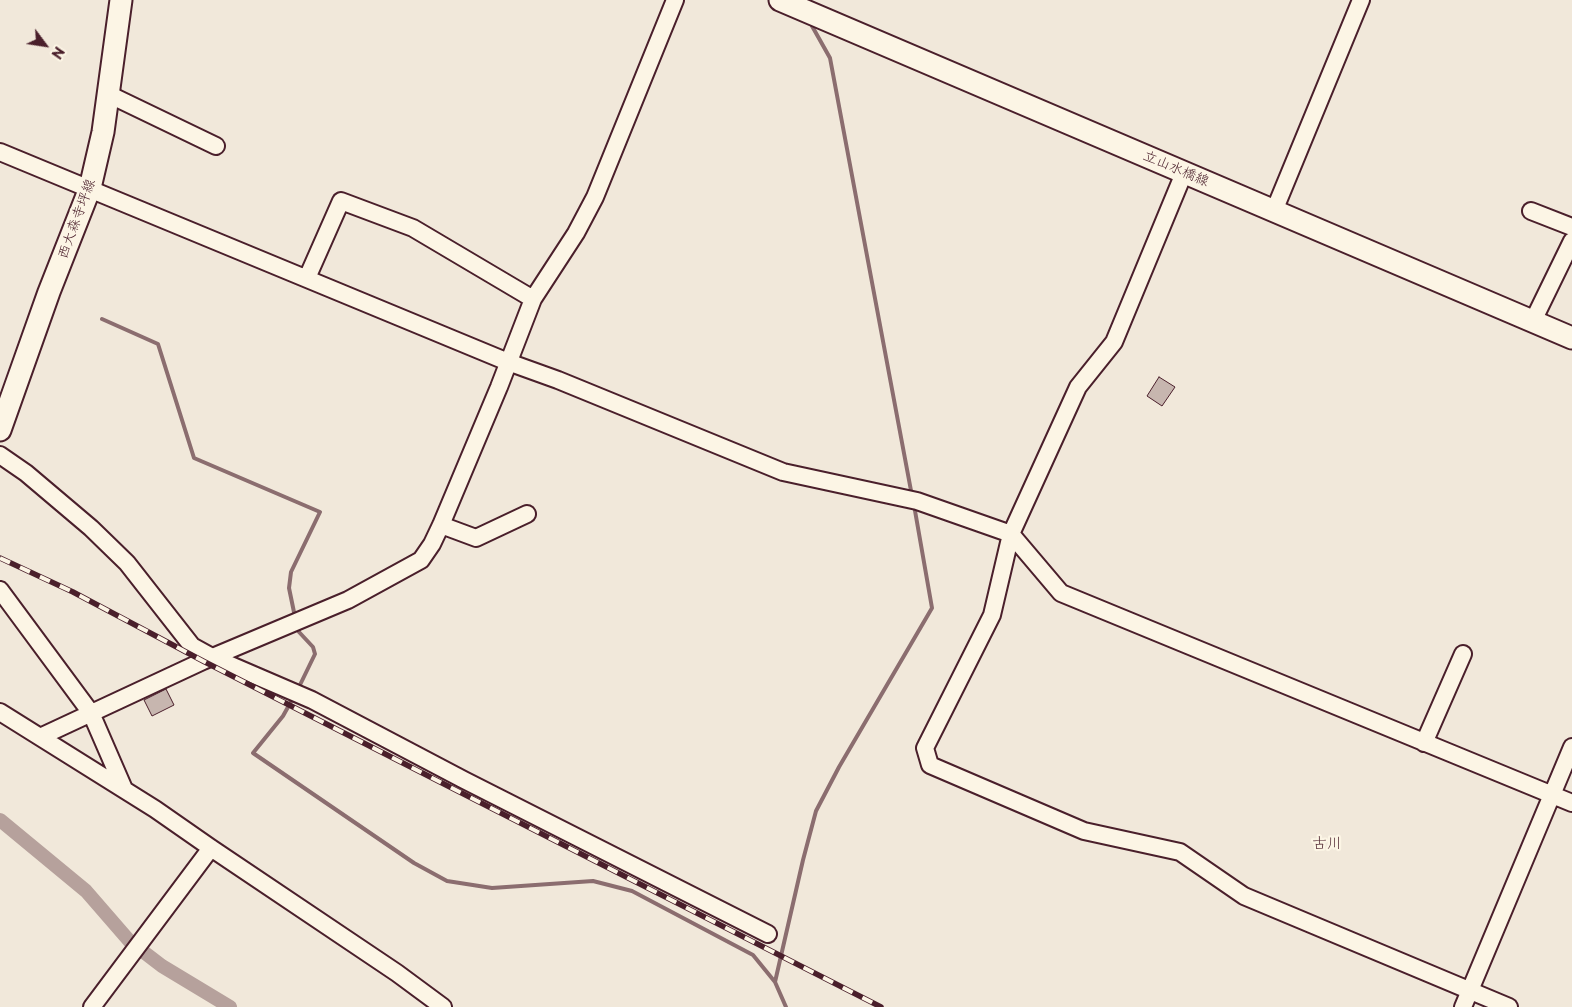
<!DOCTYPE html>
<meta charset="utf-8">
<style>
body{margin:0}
#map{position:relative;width:1572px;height:1007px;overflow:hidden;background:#f1e8da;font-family:"Playpen Sans",sans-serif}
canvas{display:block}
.north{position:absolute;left:20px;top:20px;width:50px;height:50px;-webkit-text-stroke:4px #fcf5e5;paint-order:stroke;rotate:121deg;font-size:14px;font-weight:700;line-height:20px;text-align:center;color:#4a1f2b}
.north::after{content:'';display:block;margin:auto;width:18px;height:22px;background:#4a1f2b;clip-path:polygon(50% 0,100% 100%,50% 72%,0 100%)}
</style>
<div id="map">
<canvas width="1572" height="1007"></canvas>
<div class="north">N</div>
</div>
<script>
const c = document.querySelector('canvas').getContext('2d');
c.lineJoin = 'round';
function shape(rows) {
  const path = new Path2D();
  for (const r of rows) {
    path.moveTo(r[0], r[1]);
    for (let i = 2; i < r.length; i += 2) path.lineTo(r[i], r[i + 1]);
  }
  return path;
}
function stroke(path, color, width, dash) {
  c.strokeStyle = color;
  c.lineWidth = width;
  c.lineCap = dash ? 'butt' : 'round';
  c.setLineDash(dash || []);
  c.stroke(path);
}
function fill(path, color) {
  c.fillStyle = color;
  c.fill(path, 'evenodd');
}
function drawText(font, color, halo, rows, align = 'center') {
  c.font = font + ' "Playpen Sans","Klee One",sans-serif';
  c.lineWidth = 4.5;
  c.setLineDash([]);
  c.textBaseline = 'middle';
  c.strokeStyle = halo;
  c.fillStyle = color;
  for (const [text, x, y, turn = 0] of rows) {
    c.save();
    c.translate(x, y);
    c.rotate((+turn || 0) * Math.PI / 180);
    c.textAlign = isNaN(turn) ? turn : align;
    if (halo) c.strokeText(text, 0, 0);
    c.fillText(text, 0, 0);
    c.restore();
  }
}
stroke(shape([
 [812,26,830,58,912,496],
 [102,319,158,344,194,458,320,512,291,572,289,588,295,617],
 [298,627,299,632,313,647,315,654,298,689],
 [293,698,283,716,253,753,414,863,447,881,492,888,593,881,632,891,753,955,775,982],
 [786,1007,775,982,803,860,816,811,839,767,932,608,914,505]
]), '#8b6d6f', 4);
stroke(shape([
 [0,820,86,891,132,944],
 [145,953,162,966,230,1007]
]), '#b6a19c', 14);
const building = shape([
 [1159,377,1175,387,1162,406,1147,396,1159,377],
 [166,689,174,705,152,716,144,700,166,689]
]);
fill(building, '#c7b6af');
stroke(building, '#4a1f2b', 1);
const minor = shape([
 [108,94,216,146],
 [0,152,508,362,558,380,783,472,917,501,1011,534,1061,593,1572,803],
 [1184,173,1114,342,1078,387,1011,534,992,615,925,748,930,765,1084,831,1180,852,1244,896,1509,1007],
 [1274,211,1361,0],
 [1531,211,1572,227],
 [307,278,341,201,413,228,533,299],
 [1533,321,1572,241],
 [0,455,26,473,91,528,127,563,192,646,212,657,312,700,464,780,768,934],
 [441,525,476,538,527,514],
 [0,590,91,713,124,789],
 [0,712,155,809,211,848,397,973,443,1007],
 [40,737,203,661,348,600,421,560,432,544,441,525,499,387,533,299,576,233,595,197,675,0],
 [1424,743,1463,654],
 [92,1007,211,848],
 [1463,1007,1572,747]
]);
const major = shape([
 [780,0,1572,338],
 [0,430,49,292,90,188,103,132,121,0]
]);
stroke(minor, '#4a1f2b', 20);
stroke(major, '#4a1f2b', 25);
stroke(minor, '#fcf5e5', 16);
stroke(major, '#fcf5e5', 21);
const rail = shape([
 [0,558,73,592,203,661,881,1007]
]);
stroke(rail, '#4a1f2b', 5.5);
stroke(rail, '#fcf5e5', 4, [11]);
drawText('14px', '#4a1f2b', '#fcf5e5', [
 ["立山水橋線",1176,169,23],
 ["西大森寺坪線",77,219,-70]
]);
drawText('15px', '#4a1f2b', '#fcf5e5', [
 ["古川",1327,844]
]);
</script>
